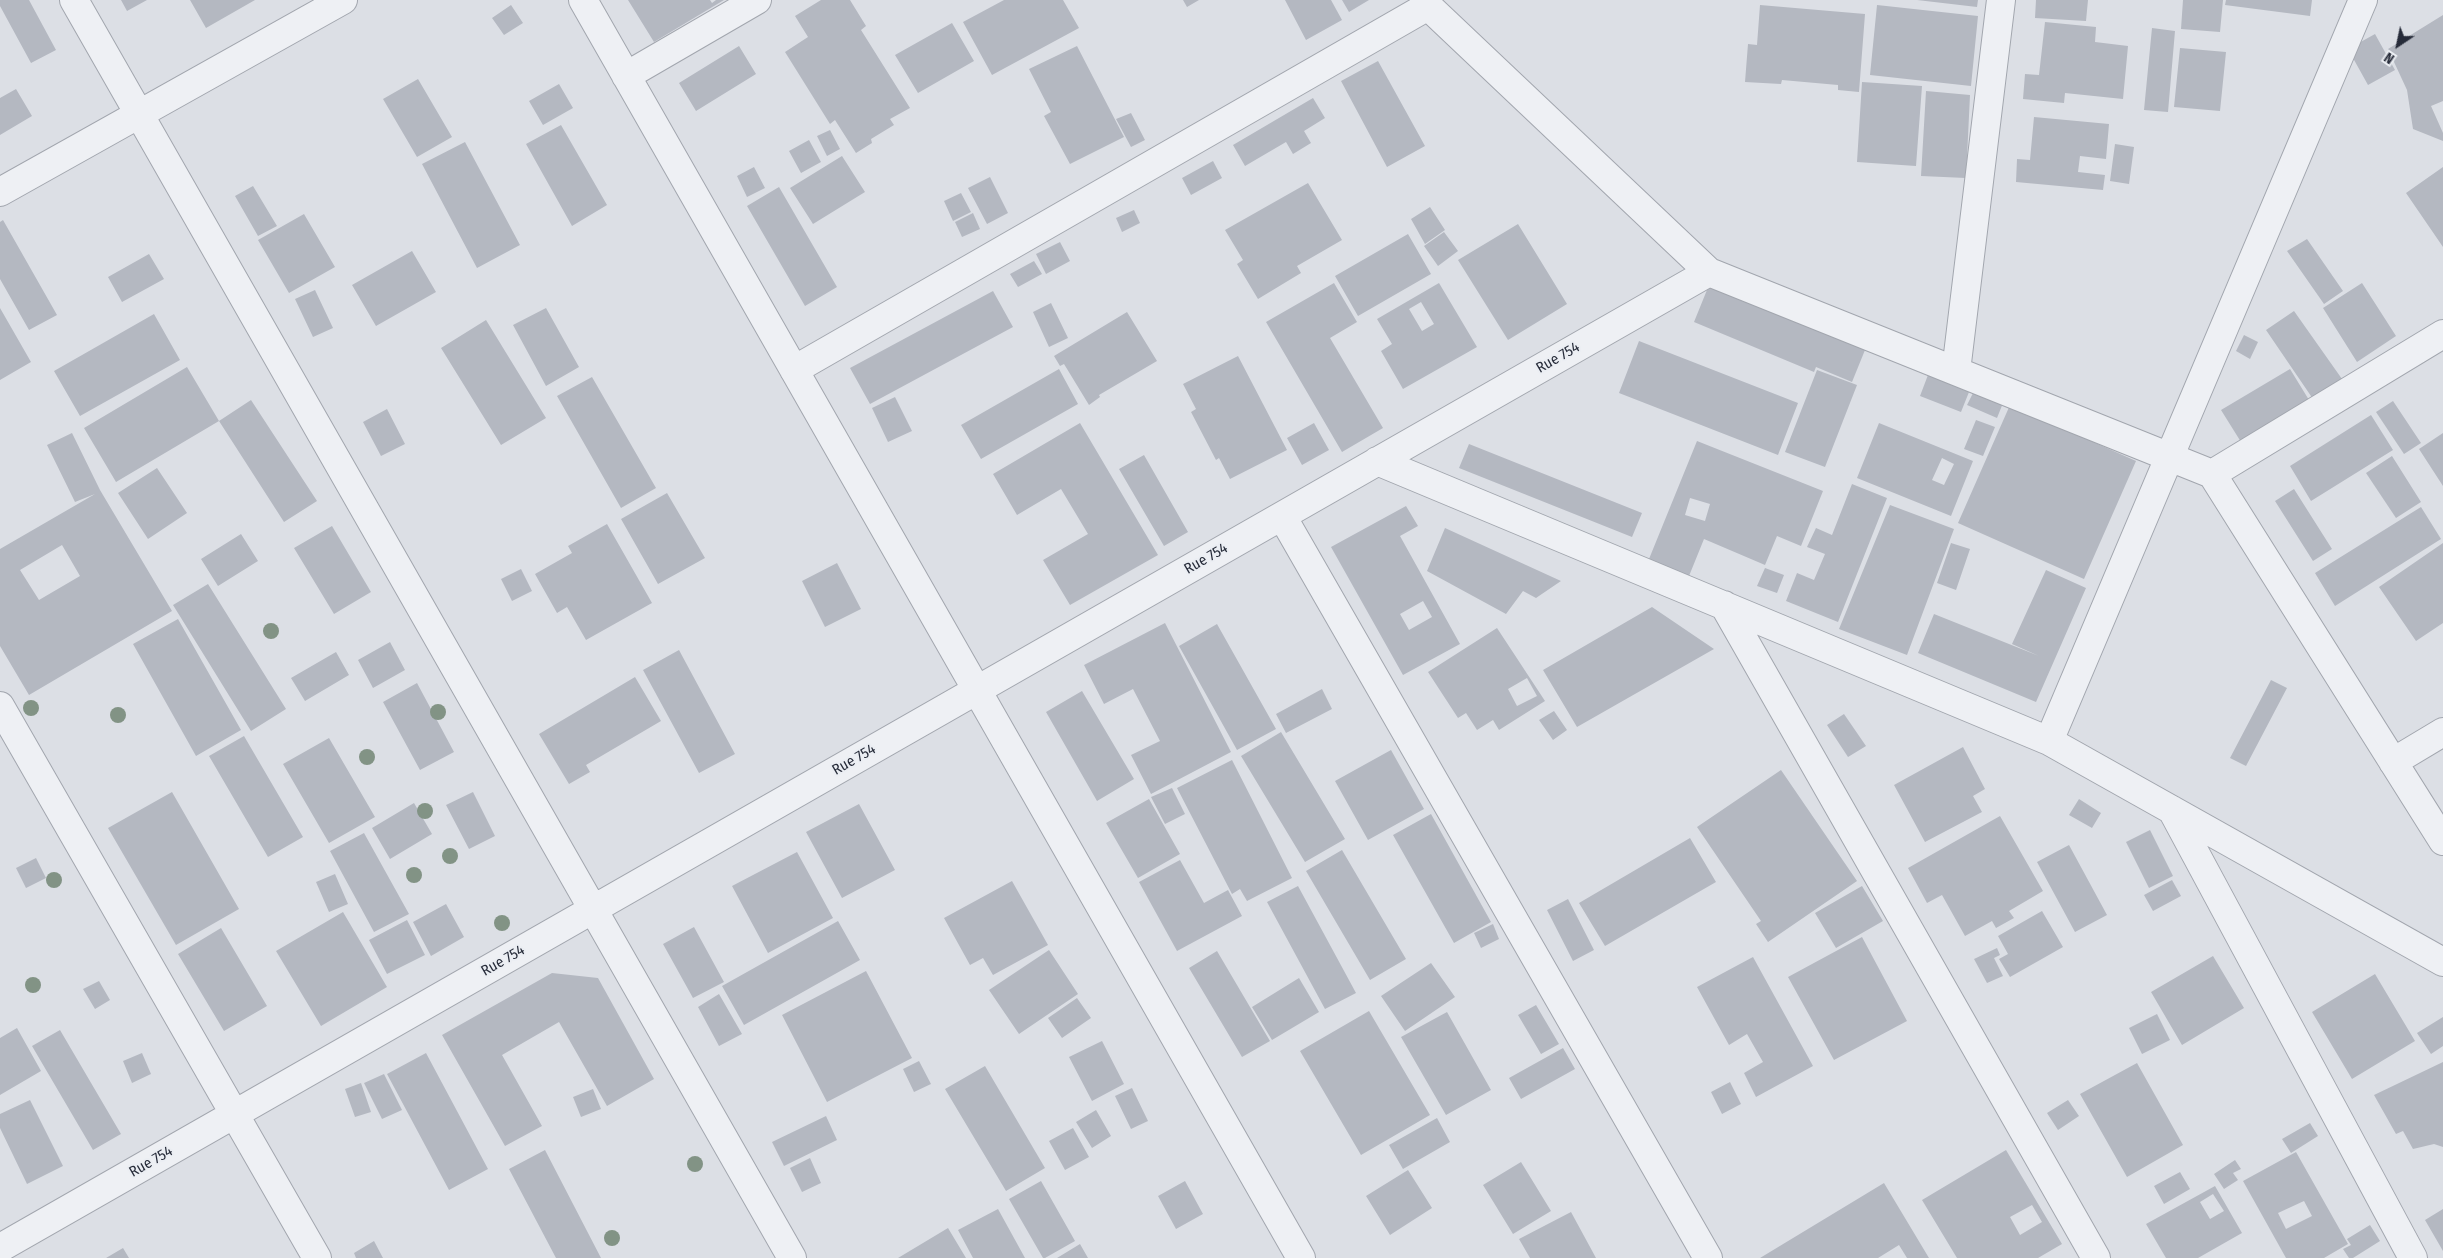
<!DOCTYPE html>
<style>
body{margin:0}
#map{position:relative;width:2443px;height:1258px;overflow:hidden;background:#dcdfe5;font-family:"Fira Sans Condensed",sans-serif}
canvas{display:block}
.north{position:absolute;left:2373px;top:20px;width:50px;height:50px;-webkit-text-stroke:4px #ebeef3;paint-order:stroke;rotate:214deg;font-size:14px;font-weight:700;line-height:20px;text-align:center;color:#272c3a}
.north::after{content:'';display:block;margin:auto;width:18px;height:22px;background:#272c3a;clip-path:polygon(50% 0,100% 100%,50% 72%,0 100%)}
</style>
<div id="map">
<canvas width="2443" height="1258"></canvas>
<div class="north">N</div>
</div>
<script>
const c = document.querySelector('canvas').getContext('2d');
c.lineJoin = 'round';
function fill(path, color) {
  c.fillStyle = color;
  c.fill(path, 'evenodd');
}
function shape(rows) {
  const path = new Path2D();
  for (const r of rows) {
    path.moveTo(r[0], r[1]);
    for (let i = 2; i < r.length; i += 2) path.lineTo(r[i], r[i + 1]);
  }
  return path;
}
function stroke(path, color, width, dash) {
  c.strokeStyle = color;
  c.lineWidth = width;
  c.lineCap = dash ? 'butt' : 'round';
  c.setLineDash(dash || []);
  c.stroke(path);
}
function drawText(font, color, halo, rows, align = 'center') {
  c.font = font + ' "Fira Sans Condensed",sans-serif';
  c.lineWidth = 4;
  c.setLineDash([]);
  c.textBaseline = 'middle';
  c.strokeStyle = halo;
  c.fillStyle = color;
  for (const [text, x, y, turn = 0] of rows) {
    c.save();
    c.translate(x, y);
    c.rotate((+turn || 0) * Math.PI / 180);
    c.textAlign = isNaN(turn) ? turn : align;
    if (halo) c.strokeText(text, 0, 0);
    c.fillText(text, 0, 0);
    c.restore();
  }
}
fill(shape([
 [0,0,29,0,56,50,31,63,0,6],
 [121,0,147,0,127,11],
 [190,0,255,0,206,28],
 [628,0,710,0,712,3,716,0,724,0,654,42],
 [821,0,850,0,866,26,861,30,910,108,890,119,894,125,871,139,872,143,856,153,835,120,830,124,785,52,808,37,795,16],
 [1004,0,1063,0,1079,28,992,75,963,22],
 [1183,0,1199,0,1187,7],
 [1285,0,1331,0,1342,20,1306,40],
 [1342,0,1369,0,1349,12],
 [1917,0,1978,0,1977,7],
 [2036,0,2088,0,2086,21,2035,18],
 [2183,0,2223,0,2220,32,2181,29],
 [2226,0,2312,0,2310,16,2225,5],
 [511,5,523,23,504,35,492,18],
 [1760,5,1865,14,1859,92,1838,90,1838,85,1782,80,1781,84,1745,82,1748,44,1757,45],
 [1877,5,1978,16,1971,86,1870,75],
 [2443,15,2443,101,2431,106,2443,133,2443,141,2413,129,2407,90,2388,49],
 [2045,22,2096,27,2095,42,2128,46,2123,99,2065,93,2064,103,2023,99,2025,74,2039,75],
 [952,23,974,61,918,93,895,55],
 [2152,28,2175,31,2168,112,2144,110],
 [2375,34,2395,70,2368,85,2348,49],
 [739,46,756,74,696,111,679,83],
 [1077,46,1124,137,1070,164,1044,116,1051,112,1029,69],
 [2180,48,2226,52,2220,111,2174,107],
 [1378,61,1425,146,1387,167,1341,81],
 [418,79,452,137,417,157,383,99],
 [1862,82,1922,86,1916,166,1857,162],
 [559,84,573,108,543,125,529,101],
 [16,89,32,116,0,135,0,98],
 [1926,91,1970,95,1966,178,1921,176],
 [1313,98,1325,118,1304,131,1311,143,1293,154,1286,142,1245,166,1233,145],
 [1131,113,1145,140,1131,147,1116,119],
 [2034,117,2109,124,2106,159,2080,156,2078,172,2105,175,2103,190,2016,182,2017,159,2030,160],
 [561,125,607,205,572,226,526,144],
 [830,130,840,149,827,156,817,136],
 [809,140,821,162,801,173,789,151],
 [465,142,520,245,477,268,422,164],
 [2115,144,2134,147,2129,184,2110,181],
 [842,156,865,192,813,224,790,188],
 [1213,161,1222,178,1191,195,1182,178],
 [754,167,765,188,747,197,737,176],
 [2443,167,2443,247,2406,193],
 [990,177,1008,213,987,224,968,188],
 [1308,183,1342,240,1297,266,1301,273,1258,299,1237,264,1243,260,1225,230],
 [253,186,277,226,258,236,235,196],
 [779,187,837,287,805,306,747,206],
 [961,193,971,212,953,221,944,201],
 [1430,207,1445,230,1425,244,1411,219],
 [1134,210,1140,223,1122,232,1116,218],
 [973,213,980,229,962,237,955,222],
 [304,214,335,267,289,293,258,240],
 [3,220,57,315,29,330,0,279,0,222],
 [1518,224,1567,304,1508,340,1458,260],
 [1444,232,1458,251,1438,266,1424,246],
 [1408,234,1431,274,1358,316,1335,276],
 [2307,239,2343,291,2324,304,2287,251],
 [1060,242,1070,261,1046,274,1036,254],
 [412,251,436,292,376,326,352,285],
 [149,254,164,279,122,302,108,277],
 [1034,261,1042,274,1018,287,1010,274],
 [1334,283,1357,322,1330,338,1383,428,1342,452,1266,322],
 [1439,283,1477,347,1403,389,1381,351,1392,344,1377,319],
 [1421,302,1434,324,1422,331,1409,309],
 [2362,283,2396,336,2357,362,2323,308],
 [1709,285,1865,350,1852,382,1816,367,1814,372,1694,322],
 [315,290,333,328,313,337,295,299],
 [993,291,1013,327,870,404,850,368],
 [1051,303,1068,338,1049,347,1033,312],
 [0,308,31,362,0,380],
 [546,308,579,367,546,386,513,325],
 [2294,311,2342,379,2313,399,2266,330],
 [1127,312,1157,361,1099,395,1100,397,1089,405,1064,364,1060,366,1054,356],
 [154,314,180,360,80,416,54,371],
 [486,320,546,418,501,445,441,348],
 [2244,335,2258,342,2250,359,2236,351],
 [1639,341,1798,403,1778,455,1619,393],
 [1238,356,1287,450,1230,479,1219,458,1216,460,1191,412,1196,409,1183,384],
 [187,367,219,421,116,482,84,428],
 [1059,369,1078,404,981,459,961,425],
 [2290,369,2309,400,2241,442,2221,410],
 [1817,370,1857,385,1825,467,1785,452],
 [1928,375,1969,392,1961,412,1920,396],
 [592,377,656,488,621,508,557,396],
 [1974,391,2003,403,1997,418,1967,405],
 [895,397,912,431,888,442,872,408],
 [251,400,317,501,284,522,219,421],
 [2393,401,2421,443,2404,454,2376,412],
 [2010,405,2136,461,2084,579,1958,523],
 [387,409,405,444,381,456,363,422],
 [2371,415,2393,450,2311,501,2290,466],
 [1976,420,1995,427,1983,456,1964,449],
 [1080,423,1158,555,1070,605,1043,560,1088,534,1061,489,1017,515,993,474],
 [1314,423,1329,450,1302,465,1287,438],
 [1879,423,1973,461,1951,516,1857,478],
 [1942,458,1954,464,1944,485,1932,480],
 [72,433,100,490,172,611,29,695,0,646,0,549,95,494,75,502,47,445],
 [62,545,80,576,39,600,20,570],
 [2443,433,2443,486,2419,449],
 [1697,441,1823,491,1801,546,1777,536,1765,565,1704,539,1689,576,1649,559],
 [1690,498,1710,504,1705,521,1685,515],
 [1469,444,1642,513,1632,537,1459,468],
 [1144,455,1188,532,1164,546,1119,469],
 [2392,456,2421,502,2396,518,2366,473],
 [157,468,187,513,148,539,118,493],
 [1852,484,1887,498,1838,622,1786,601,1797,573,1814,580,1825,554,1807,547,1816,528,1832,535],
 [2294,489,2332,549,2313,561,2275,501],
 [667,493,705,558,658,584,621,519],
 [1890,505,1954,529,1907,655,1839,629],
 [1406,506,1418,526,1400,536,1460,644,1403,675,1331,547],
 [1423,601,1432,617,1409,630,1400,614],
 [2421,507,2441,539,2335,606,2315,573],
 [607,524,652,603,586,640,567,607,557,613,535,574,572,553,568,546],
 [332,526,371,592,334,614,294,548],
 [1445,528,1561,581,1536,598,1523,591,1506,614,1427,571],
 [241,534,258,561,218,586,201,559],
 [1951,543,1970,549,1956,590,1937,583],
 [2443,543,2443,623,2416,641,2379,587],
 [837,563,861,609,825,627,802,581],
 [1765,568,1784,575,1777,593,1757,586],
 [521,569,532,591,512,601,501,579],
 [2046,570,2086,588,2036,702,1918,653,1934,614,2039,656,2012,644],
 [208,584,286,709,251,731,173,605],
 [1652,607,1714,649,1577,727,1543,670],
 [178,619,241,730,196,756,133,644],
 [1165,623,1231,752,1151,794,1131,755,1160,741,1133,689,1104,704,1084,665],
 [1217,624,1276,729,1237,750,1179,646],
 [1497,628,1545,701,1499,730,1493,720,1477,730,1466,713,1458,718,1428,672],
 [1527,678,1537,696,1517,706,1508,689],
 [390,642,405,670,373,688,358,660],
 [679,650,735,754,699,773,643,670],
 [336,652,349,675,305,701,291,678],
 [635,677,661,721,586,765,590,772,569,784,539,734],
 [2271,680,2287,688,2246,766,2230,758],
 [417,683,454,752,420,770,383,702],
 [1322,689,1332,709,1286,733,1276,714],
 [1082,691,1134,779,1097,801,1046,712],
 [1554,711,1567,730,1553,740,1539,720],
 [1844,714,1866,746,1848,757,1827,725],
 [1281,732,1345,839,1305,862,1241,756],
 [244,736,303,837,268,857,209,756],
 [329,738,375,817,329,843,283,764],
 [1963,747,1985,789,1973,796,1982,812,1925,842,1894,785],
 [1391,750,1424,809,1368,840,1335,781],
 [1232,760,1292,878,1247,901,1240,889,1232,894,1177,788],
 [1781,770,1857,881,1768,942,1756,924,1761,921,1697,827],
 [1172,788,1185,814,1165,824,1151,797],
 [172,792,239,909,176,945,108,828],
 [473,792,495,836,469,849,446,805],
 [1149,799,1180,854,1138,878,1106,823],
 [2079,799,2101,813,2092,828,2069,815],
 [414,803,432,834,390,859,372,828],
 [859,804,895,870,842,898,806,832],
 [1431,814,1491,922,1454,943,1393,835],
 [2000,816,2043,891,2009,911,2014,918,1996,928,1992,921,1965,936,1942,895,1927,903,1908,868],
 [2150,830,2173,876,2149,888,2126,842],
 [364,833,409,914,374,932,330,851],
 [1690,838,1716,882,1605,946,1579,903],
 [2069,845,2107,915,2075,932,2037,862],
 [1342,850,1406,959,1370,980,1306,871],
 [797,852,833,918,768,953,732,886],
 [36,858,46,878,26,888,16,868],
 [1180,860,1204,903,1228,890,1242,916,1177,951,1139,882],
 [335,874,348,904,329,912,316,882],
 [2172,880,2181,896,2153,911,2144,895],
 [1012,881,1048,945,993,975,983,958,970,965,944,918],
 [1298,886,1356,993,1325,1009,1267,902],
 [1862,886,1883,921,1836,948,1815,913],
 [1568,899,1594,950,1573,961,1547,910],
 [446,904,464,937,431,956,413,922],
 [2042,911,2063,947,2010,977,1999,959,2008,954,1998,936],
 [343,912,387,987,321,1026,276,951],
 [407,920,425,955,387,974,369,940],
 [838,921,860,960,744,1025,722,986],
 [1493,924,1499,939,1481,948,1474,933],
 [694,927,724,982,693,998,663,944],
 [221,928,267,1006,224,1031,178,954],
 [1862,937,1907,1021,1834,1060,1788,977],
 [1997,948,2000,955,1994,958,2003,976,1987,983,1974,959],
 [1049,950,1078,994,1019,1034,989,990],
 [1217,951,1270,1041,1242,1057,1189,968],
 [2213,956,2244,1008,2182,1045,2151,992],
 [1753,957,1813,1066,1756,1097,1744,1073,1763,1062,1747,1034,1729,1045,1697,987],
 [1431,963,1455,997,1405,1031,1381,996],
 [866,971,912,1058,827,1102,782,1015],
 [552,973,598,978,654,1079,607,1106,559,1022,502,1055,542,1126,505,1146,442,1035],
 [2375,974,2415,1041,2352,1079,2312,1012],
 [1299,978,1319,1012,1272,1040,1252,1007],
 [99,981,110,1000,95,1009,83,989],
 [719,994,742,1034,719,1046,698,1007],
 [1077,998,1091,1018,1062,1038,1048,1018],
 [1536,1005,1559,1044,1541,1054,1518,1015],
 [1369,1011,1430,1115,1361,1155,1300,1051],
 [1447,1012,1491,1090,1446,1115,1401,1037],
 [2157,1014,2170,1040,2142,1054,2129,1028],
 [2443,1017,2443,1046,2431,1054,2417,1033],
 [17,1028,41,1071,0,1095,0,1038],
 [60,1030,121,1134,93,1150,32,1046],
 [1102,1041,1124,1084,1092,1101,1069,1057],
 [1563,1048,1575,1069,1521,1099,1509,1078],
 [142,1053,151,1074,132,1083,123,1061],
 [426,1053,488,1169,449,1190,387,1074],
 [919,1061,931,1084,914,1092,903,1069],
 [2443,1062,2443,1147,2434,1144,2413,1149,2403,1131,2396,1134,2374,1095],
 [2137,1063,2183,1145,2127,1177,2080,1094],
 [985,1066,1045,1168,1006,1191,945,1089],
 [384,1074,402,1110,382,1119,364,1083],
 [1730,1082,1741,1104,1722,1114,1711,1092],
 [361,1083,371,1112,355,1117,345,1089],
 [1132,1088,1148,1121,1131,1129,1115,1096],
 [593,1089,601,1109,581,1117,573,1097],
 [30,1100,63,1166,27,1184,0,1128,0,1114],
 [2068,1100,2079,1116,2058,1130,2047,1113],
 [1096,1110,1111,1136,1092,1148,1076,1122],
 [826,1116,837,1140,784,1166,772,1142],
 [1437,1118,1450,1142,1403,1169,1389,1145],
 [2310,1123,2318,1136,2291,1153,2282,1139],
 [1073,1128,1089,1157,1065,1170,1049,1141],
 [545,1150,601,1258,556,1258,509,1169],
 [2006,1150,2062,1244,2038,1258,1957,1258,1922,1200],
 [2032,1205,2042,1222,2020,1235,2010,1217],
 [2296,1152,2348,1244,2324,1258,2286,1258,2243,1181],
 [2304,1201,2312,1216,2286,1229,2278,1213],
 [810,1158,821,1183,802,1192,790,1168],
 [2235,1160,2241,1169,2233,1173,2238,1180,2224,1189,2214,1174],
 [1521,1162,1551,1211,1513,1234,1483,1185],
 [1408,1170,1432,1208,1390,1235,1366,1196],
 [2180,1172,2190,1189,2164,1204,2154,1186],
 [1041,1181,1075,1241,1045,1258,1043,1258,1009,1199],
 [1185,1181,1203,1214,1176,1229,1158,1196],
 [1884,1183,1929,1258,1907,1258,1899,1245,1878,1258,1760,1258],
 [2215,1186,2242,1233,2198,1258,2166,1258,2146,1224],
 [2213,1194,2224,1211,2210,1219,2200,1202],
 [998,1209,1025,1258,973,1258,958,1230],
 [2443,1209,2443,1251,2425,1220],
 [1571,1212,1596,1258,1530,1258,1519,1239],
 [2370,1225,2380,1241,2353,1258,2349,1258,2343,1249,2351,1245,2347,1239],
 [948,1228,966,1258,898,1258],
 [374,1241,383,1258,356,1258,354,1253],
 [1080,1244,1088,1258,1057,1258],
 [123,1248,129,1258,106,1258]
]), '#b4b8c1');
const minor = shape([
 [74,0,792,1258],
 [583,0,1301,1258],
 [1428,6,1709,272,2212,474,2443,841],
 [626,76,757,0],
 [0,192,343,0],
 [794,370,1428,6],
 [1956,371,2001,0],
 [1377,461,2049,741,2443,962],
 [2212,474,2443,334],
 [1282,516,1708,1258],
 [1724,605,2096,1258],
 [0,706,317,1258],
 [2049,741,2363,0],
 [2393,762,2443,732],
 [2172,810,2413,1258],
 [0,1248,1709,272]
]);
stroke(minor, '#a2a6ae', 30);
stroke(minor, '#eef0f4', 28);
c.fillStyle = '#829385';
for (const [x, y] of [
 [271,631],
 [31,708],
 [438,712],
 [118,715],
 [367,757],
 [425,811],
 [450,856],
 [414,875],
 [54,880],
 [502,923],
 [33,985],
 [695,1164],
 [612,1238]
]) {
  c.beginPath();
  c.arc(x, y, 8, 0, 2 * Math.PI);
  c.fill();
}
drawText('15px', '#272c3a', '#ebeef3', [
 ["Rue 754",1558,358,-30],
 ["Rue 754",1206,559,-30],
 ["Rue 754",854,760,-30],
 ["Rue 754",503,961,-30],
 ["Rue 754",151,1162,-30]
]);
</script>
